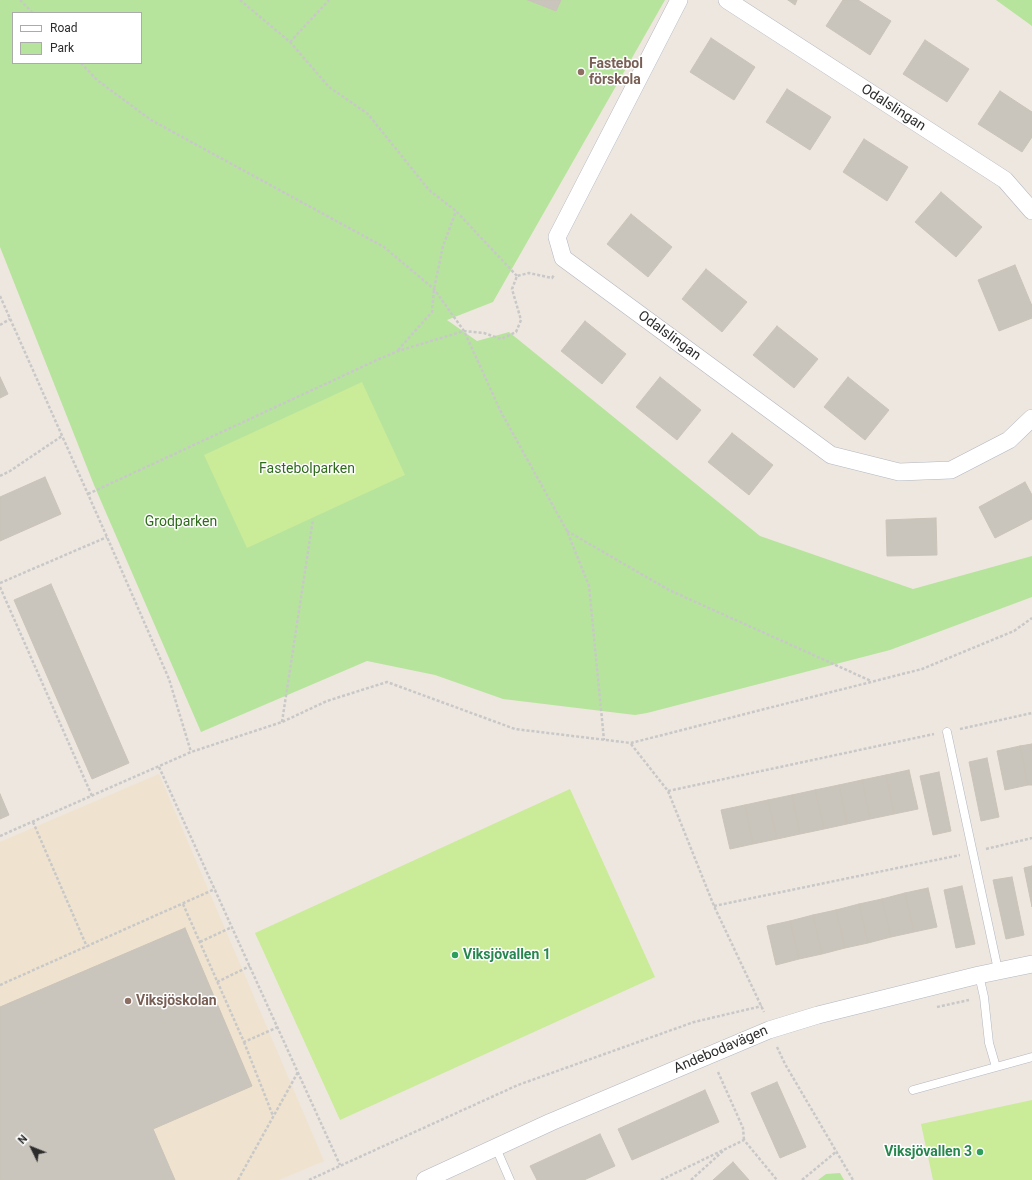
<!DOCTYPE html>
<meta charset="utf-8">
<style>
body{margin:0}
#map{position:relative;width:1032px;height:1180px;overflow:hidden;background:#eee7df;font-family:Roboto,sans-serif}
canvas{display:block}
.legend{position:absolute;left:12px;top:12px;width:130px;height:52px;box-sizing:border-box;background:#fff;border:1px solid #ababab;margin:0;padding:5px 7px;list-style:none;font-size:12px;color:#2c2c2c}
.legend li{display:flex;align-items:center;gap:8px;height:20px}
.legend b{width:20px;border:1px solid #ababab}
.north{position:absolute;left:12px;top:1128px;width:40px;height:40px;-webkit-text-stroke:3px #fff;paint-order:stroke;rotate:313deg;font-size:11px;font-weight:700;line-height:16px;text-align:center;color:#2c2c2c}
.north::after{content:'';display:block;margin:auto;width:14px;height:18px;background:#2c2c2c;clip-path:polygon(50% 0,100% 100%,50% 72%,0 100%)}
</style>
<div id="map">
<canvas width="1032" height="1180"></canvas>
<ul class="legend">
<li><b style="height:5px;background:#fff"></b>Road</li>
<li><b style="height:11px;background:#b7e49c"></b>Park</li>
</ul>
<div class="north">N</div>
</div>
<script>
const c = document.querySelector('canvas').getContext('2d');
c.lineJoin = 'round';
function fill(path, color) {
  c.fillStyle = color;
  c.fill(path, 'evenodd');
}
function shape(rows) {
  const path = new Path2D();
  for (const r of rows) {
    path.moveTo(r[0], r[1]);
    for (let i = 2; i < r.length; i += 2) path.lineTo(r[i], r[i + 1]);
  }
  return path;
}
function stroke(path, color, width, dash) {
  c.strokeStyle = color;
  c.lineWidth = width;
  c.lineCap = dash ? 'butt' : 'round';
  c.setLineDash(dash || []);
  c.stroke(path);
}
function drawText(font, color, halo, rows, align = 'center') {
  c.font = font + ' Roboto,sans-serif';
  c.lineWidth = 3;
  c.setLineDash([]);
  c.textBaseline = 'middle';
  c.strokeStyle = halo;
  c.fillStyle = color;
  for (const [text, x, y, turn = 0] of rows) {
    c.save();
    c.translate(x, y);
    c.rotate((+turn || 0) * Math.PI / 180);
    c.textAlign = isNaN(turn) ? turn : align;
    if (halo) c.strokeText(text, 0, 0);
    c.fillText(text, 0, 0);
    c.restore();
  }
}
fill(shape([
 [159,774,324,1161,279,1180,0,1180,0,842]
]), '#efe3cf');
fill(shape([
 [0,0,665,0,493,302,447,320,477,341,509,332,760,536,913,589,1032,556,1032,597,890,650,647,713,635,715,503,699,435,675,367,661,201,732,94,485,0,247],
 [13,13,141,13,141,63,13,63],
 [996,0,1032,0,1032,26],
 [840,1173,844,1180,818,1180,826,1174]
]), '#b7e49c');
fill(shape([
 [362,382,405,475,247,548,204,455],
 [570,789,655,977,340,1120,255,933],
 [1032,1100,1032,1180,933,1180,921,1124]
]), '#caeb98');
const building = shape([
 [528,0,561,0,556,11,528,0],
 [788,0,797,0,795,5,788,0],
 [843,0,858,0,891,21,870,55,826,26,843,0],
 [711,38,755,67,734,100,690,72,711,38],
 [925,40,969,69,947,102,903,74,925,40],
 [787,89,831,117,810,150,766,122,787,89],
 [1000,91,1032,112,1032,137,1022,152,978,124,1000,91],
 [864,139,908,167,887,201,843,172,864,139],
 [941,192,982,227,956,257,915,222,941,192],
 [631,214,672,247,648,277,607,244,631,214],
 [1015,265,1032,306,1032,318,999,331,978,280,1015,265],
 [706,269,747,302,722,332,682,299,706,269],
 [585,321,626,354,602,384,561,351,585,321],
 [777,326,818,359,794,388,753,355,777,326],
 [0,377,8,394,0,398,0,377],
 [660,377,701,410,677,440,636,407,660,377],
 [848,377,889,410,865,440,824,407,848,377],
 [732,433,773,465,749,495,708,462,732,433],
 [45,477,61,514,0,541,0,497,45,477],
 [1025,482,1032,495,1032,519,995,538,979,507,1025,482],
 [936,518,937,555,887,556,886,520,936,518],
 [51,584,129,763,92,779,14,600,51,584],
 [1032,744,1032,785,1028,785,1020,746,1032,744],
 [1020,746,1028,785,1005,790,997,751,1020,746],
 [987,758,999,817,981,821,969,762,987,758],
 [909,770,918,809,894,814,886,775,909,770],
 [939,772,951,831,933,835,920,776,939,772],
 [886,775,894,814,870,819,862,780,886,775],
 [862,780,870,819,847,824,839,785,862,780],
 [839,785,847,824,824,829,815,790,839,785],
 [815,790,824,829,800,834,792,795,815,790],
 [0,794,9,815,0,819,0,794],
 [792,795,800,834,777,839,768,800,792,795],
 [768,800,777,839,753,844,745,805,768,800],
 [745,805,753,844,730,849,721,810,745,805],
 [1032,866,1032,907,1024,868,1032,866],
 [1012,877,1024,935,1006,939,993,880,1012,877],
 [962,886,975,944,956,948,944,890,962,886],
 [928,888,937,927,914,932,905,893,928,888],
 [905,893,914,932,891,937,882,899,905,893],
 [882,899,891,937,868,943,859,904,882,899],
 [859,904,868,943,845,948,836,910,859,904],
 [836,910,845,948,822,954,813,915,836,910],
 [813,915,822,954,799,959,790,921,813,915],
 [790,921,799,959,776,965,767,926,790,921],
 [185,928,252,1086,153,1129,175,1180,0,1180,0,1007,185,928],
 [777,1082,806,1147,780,1158,751,1093,777,1082],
 [705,1090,719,1122,632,1160,618,1129,705,1090],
 [600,1134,615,1166,584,1180,537,1180,530,1166,600,1134],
 [733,1162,749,1180,713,1180,733,1162]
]);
fill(building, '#c9c5bd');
stroke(building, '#cac3b8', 1);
const lane = shape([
 [947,732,998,970],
 [979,975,984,997,989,1043,996,1067],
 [913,1090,1032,1057],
 [496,1148,510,1180]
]);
const street = shape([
 [679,0,557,237,563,258,831,455,899,472,951,470,1009,440,1032,418],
 [727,0,1005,180,1032,211],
 [425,1180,551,1122,769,1030,818,1015,979,975,1032,964]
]);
stroke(lane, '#b2b6c0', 9);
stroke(street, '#b2b6c0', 18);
stroke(shape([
 [20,0,33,13],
 [240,0,290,42,329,87,368,114,429,190,456,211,517,276],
 [290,42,329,0],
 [81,63,97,80,151,120,384,247,434,289,464,331,501,412,567,531,589,586,604,740],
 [0,296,107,537,169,679,191,752],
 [0,325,10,319],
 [398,350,432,312,434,289,443,246,456,211],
 [0,476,10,471,62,436],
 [88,494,377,360,398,351,464,331,484,333,501,339,516,332,521,320,512,289,517,276,529,273,552,278,554,275],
 [567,531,669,590,871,681],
 [0,583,107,537],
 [0,587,92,796],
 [282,722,313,519],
 [960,729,1032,713],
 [631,744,668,791,714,906,764,1012],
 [159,767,340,1165],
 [668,791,934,734],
 [33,822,87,947],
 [0,836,191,752,282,722,327,701,387,682,515,729,631,743,922,669,1014,631,1032,618],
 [986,849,1032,838],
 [183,904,244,1042,278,1027],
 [714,906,960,855],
 [200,942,232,927],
 [217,982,250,966],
 [0,985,215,889],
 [937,1007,969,1000],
 [244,1042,273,1116],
 [777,1047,785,1064,853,1180],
 [718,1072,743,1128,744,1140],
 [238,1180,298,1072],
 [309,1180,518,1085,694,1022,762,1006],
 [661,1180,744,1140,777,1180],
 [691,1180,723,1151],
 [802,1180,837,1151]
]), '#c8c8c8', 2.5, [3, 2]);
stroke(lane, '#fff', 8);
stroke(street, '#fff', 17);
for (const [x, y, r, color] of [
 [581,72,4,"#8d6e63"],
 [455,955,4,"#2e9e5b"],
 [128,1001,4,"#8d6e63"],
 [980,1152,4,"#2e9e5b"]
]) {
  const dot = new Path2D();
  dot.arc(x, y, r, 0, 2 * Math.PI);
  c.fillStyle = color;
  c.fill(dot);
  stroke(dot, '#fff', 1.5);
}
drawText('bold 14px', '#785e54', '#fff', [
 ["Fastebol",589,64],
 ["förskola",589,80],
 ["Viksjöskolan",136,1001]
], 'left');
drawText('14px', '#2c2c2c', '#fff', [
 ["Odalslingan",893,108,33],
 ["Odalslingan",669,336,36],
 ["Andebodavägen",721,1050,-23]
]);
drawText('14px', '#2e6b1b', '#fff', [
 ["Fastebolparken",307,469],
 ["Grodparken",181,522]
]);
drawText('bold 14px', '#27864d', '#fff', [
 ["Viksjövallen 1",463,955],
 ["Viksjövallen 3",972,1152,"right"]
], 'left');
</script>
